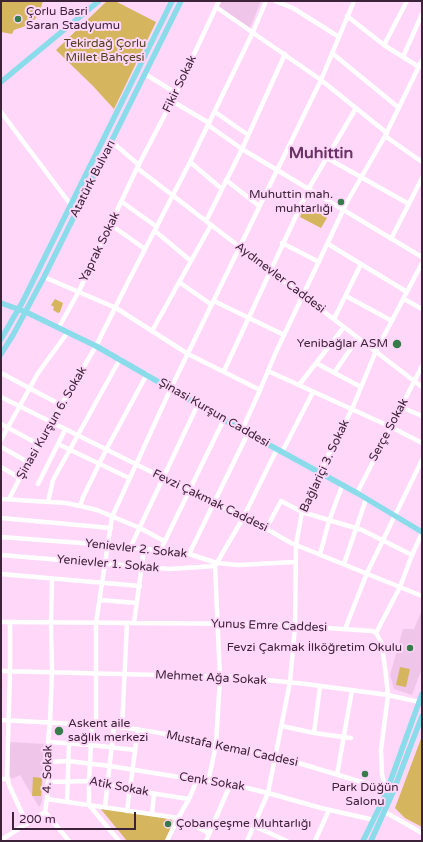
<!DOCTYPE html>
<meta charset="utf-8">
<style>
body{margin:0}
#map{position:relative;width:423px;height:842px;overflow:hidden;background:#ffd7f9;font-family:"Varela Round",sans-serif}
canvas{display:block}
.frame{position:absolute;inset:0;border:2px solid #3c2339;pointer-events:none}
.scale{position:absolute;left:12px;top:812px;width:124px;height:18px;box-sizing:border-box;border:2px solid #3c2339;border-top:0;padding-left:5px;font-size:12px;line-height:14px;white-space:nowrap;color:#3c2339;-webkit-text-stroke:3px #ffd7f9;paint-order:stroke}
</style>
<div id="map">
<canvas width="423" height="842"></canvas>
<div class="frame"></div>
<div class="scale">200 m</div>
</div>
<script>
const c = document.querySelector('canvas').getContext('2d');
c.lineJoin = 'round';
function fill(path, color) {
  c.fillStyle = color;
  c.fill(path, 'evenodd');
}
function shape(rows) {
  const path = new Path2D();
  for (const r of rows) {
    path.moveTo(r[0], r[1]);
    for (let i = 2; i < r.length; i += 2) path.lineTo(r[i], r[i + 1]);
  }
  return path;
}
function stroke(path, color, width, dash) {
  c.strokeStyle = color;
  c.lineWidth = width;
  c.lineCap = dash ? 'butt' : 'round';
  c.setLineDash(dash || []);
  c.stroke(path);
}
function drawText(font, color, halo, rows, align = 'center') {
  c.font = font + ' "Varela Round",sans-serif';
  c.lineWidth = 4;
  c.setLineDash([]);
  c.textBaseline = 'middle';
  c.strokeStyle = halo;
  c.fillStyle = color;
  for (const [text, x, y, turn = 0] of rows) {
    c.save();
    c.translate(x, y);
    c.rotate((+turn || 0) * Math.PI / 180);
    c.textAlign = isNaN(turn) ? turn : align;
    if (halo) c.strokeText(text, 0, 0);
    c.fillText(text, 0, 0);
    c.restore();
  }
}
fill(shape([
 [220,1,261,1,250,28,218,6],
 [422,610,422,668,412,695,394,689,390,675,403,629,414,629],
 [10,742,44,744,42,802,39,807,20,775,12,779,10,776]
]), '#f0c5ea');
fill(shape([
 [1,1,43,1,39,14,31,24,14,30,12,34,1,32],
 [107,1,115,1,156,22,114,109,93,86,56,50],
 [305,204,327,218,321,228,300,217],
 [55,299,63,303,60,312,58,313,53,310,54,307,51,305],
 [400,667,410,669,406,687,396,685],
 [422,736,422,827,405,818,395,808],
 [33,777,42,778,41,796,32,796],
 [100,808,171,819,173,823,165,841,127,841]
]), '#d5b65e');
stroke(shape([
 [275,1,293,8,339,37],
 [216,7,321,80,387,133],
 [347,16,384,45,419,67],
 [384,45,407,1],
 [332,53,399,108],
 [403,57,422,14],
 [145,74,176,93],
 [172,101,209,123],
 [1,112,71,205],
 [215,112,248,135],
 [208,125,242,149,422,257],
 [385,136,422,162],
 [112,142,139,165],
 [327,158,409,204],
 [190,162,222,189],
 [137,168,422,387],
 [226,180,259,206],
 [122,202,157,227],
 [206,221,242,149,285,54],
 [111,225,145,249],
 [155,231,191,261],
 [391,239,422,178],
 [282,243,319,262],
 [328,244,407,292],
 [44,277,116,308,188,354,260,390],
 [179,282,212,305],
 [346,296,392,321],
 [404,299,422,309],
 [214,301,284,335],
 [334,319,361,264],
 [59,327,79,291,137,168,172,101,219,1],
 [152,331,211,225],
 [316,363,361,387],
 [224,371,309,188,356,108],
 [268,371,391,427,422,443],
 [1,373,61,405],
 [334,373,358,338],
 [299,385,344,327],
 [1,397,272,532,291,543,422,596],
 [401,407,422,416],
 [1,424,38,444],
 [242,430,260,390,276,352,347,202,385,136,422,60],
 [1,440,38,373,68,332],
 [58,444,129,478],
 [1,447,28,462],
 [282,452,313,392],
 [1,467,20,478],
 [38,484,65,430],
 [357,493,422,366],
 [1,499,66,503,80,506,97,510,140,528,164,541],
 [9,499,28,462,96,346,127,284,190,162,253,32,266,1],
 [48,502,53,480,120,359],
 [80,506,83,497,106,450,147,374],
 [1,518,111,528],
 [266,529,281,501,302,512,362,530,412,555],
 [1,537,108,545,186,553,217,563,238,565,295,562],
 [130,548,198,404],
 [160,551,224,419],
 [189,554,248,433],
 [320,554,329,521,342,486],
 [1,555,170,569,215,566],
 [344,564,366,499],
 [1,574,140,586],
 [100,600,137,603],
 [1,622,269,624,372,631,376,633,381,642,385,667,388,695,381,750,382,774,384,783,388,790],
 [10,622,10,671,7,776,9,785,27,824],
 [134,623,144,549],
 [345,629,367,573,422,460],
 [376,633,400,587,412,555,422,533],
 [1,671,238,677,306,684,388,695,419,702],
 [1,720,114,726,154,732,272,755,388,790],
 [92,725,89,781,89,805,119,841],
 [96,725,96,623,112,517,171,388,321,80,354,1],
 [282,726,314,733,351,738],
 [122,728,127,623],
 [314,733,320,686],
 [48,742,91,745,135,750],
 [48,762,68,761,110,766,247,788,268,793,321,808,374,820],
 [337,775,352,690],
 [1,779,8,779],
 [48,782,89,781,149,791,150,793,189,799],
 [208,782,216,745,220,677,215,566,243,518,277,449],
 [47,799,178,818,209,833],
 [67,802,69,744],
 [105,807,114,726],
 [127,811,138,729],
 [45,812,69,841],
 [385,812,422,833],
 [152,814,154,794],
 [254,826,287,841],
 [1,840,45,812,48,791,48,742,50,722,52,672,51,623,52,578],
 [167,841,178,818,189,799,197,780],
 [206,841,230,785],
 [247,841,268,793,290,682,295,626,296,545,302,512,319,473,352,409,376,351,422,263],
 [315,841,329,810]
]), '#fff', 4.5);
stroke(shape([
 [1,82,99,1],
 [1,303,26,312,96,346,242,430,357,493,422,532],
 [1,339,22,303,172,1],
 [1,354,13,335,44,277,181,1],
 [363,841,385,796,422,694],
 [371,841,393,792,422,716]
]), '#8adcea', 5.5);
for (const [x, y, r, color] of [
 [18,19,4,"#347c49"],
 [341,202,4,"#347c49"],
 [397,344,5,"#347c49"],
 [410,648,4,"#347c49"],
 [59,731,5,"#347c49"],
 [365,774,4,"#347c49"],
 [168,824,4,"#347c49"]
]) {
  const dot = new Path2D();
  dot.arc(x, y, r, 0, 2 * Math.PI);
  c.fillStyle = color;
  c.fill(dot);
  stroke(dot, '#ffd7f9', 1.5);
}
drawText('12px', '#3c2339', '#ffd7f9', [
 ["Çorlu Basri",26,12],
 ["Saran Stadyumu",26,26],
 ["Muhuttin mah.",333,195,"right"],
 ["muhtarlığı",333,209,"right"],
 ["Yenibağlar ASM",388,344,"right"],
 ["Fevzi Çakmak İlköğretim Okulu",402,648,"right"],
 ["Askent aile",68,724],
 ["sağlık merkezi",68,738],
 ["Park Düğün",365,788,"center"],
 ["Salonu",365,802,"center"],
 ["Çobançeşme Muhtarlığı",176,824]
], 'left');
drawText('12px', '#50421c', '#ffd7f9', [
 ["Tekirdağ Çorlu",105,44],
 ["Millet Bahçesi",105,58]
]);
drawText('12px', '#3c2339', '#ffd7f9', [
 ["Fikir Sokak",180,84,-64],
 ["Atatürk Bulvarı",93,179,-63],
 ["Yaprak Sokak",100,247,-64],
 ["Aydınevler Caddesi",280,278,37],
 ["Şinasi Kurşun Caddesi",214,413,30],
 ["Şinasi Kurşun 6. Sokak",52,423,-60],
 ["Serçe Sokak",389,430,-62],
 ["Bağlariçi 3. Sokak",325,466,-65],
 ["Fevzi Çakmak Caddesi",210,501,26],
 ["Yenievler 2. Sokak",136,549,6],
 ["Yenievler 1. Sokak",108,564,5],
 ["Yunus Emre Caddesi",269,626,2],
 ["Mehmet Ağa Sokak",211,678,3],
 ["Mustafa Kemal Caddesi",232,749,12],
 ["4. Sokak",48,769,-89],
 ["Cenk Sokak",212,782,9],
 ["Atik Sokak",119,787,11]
]);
drawText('bold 16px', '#6a3365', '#ffd7f9', [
 ["Muhittin",321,154]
]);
</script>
